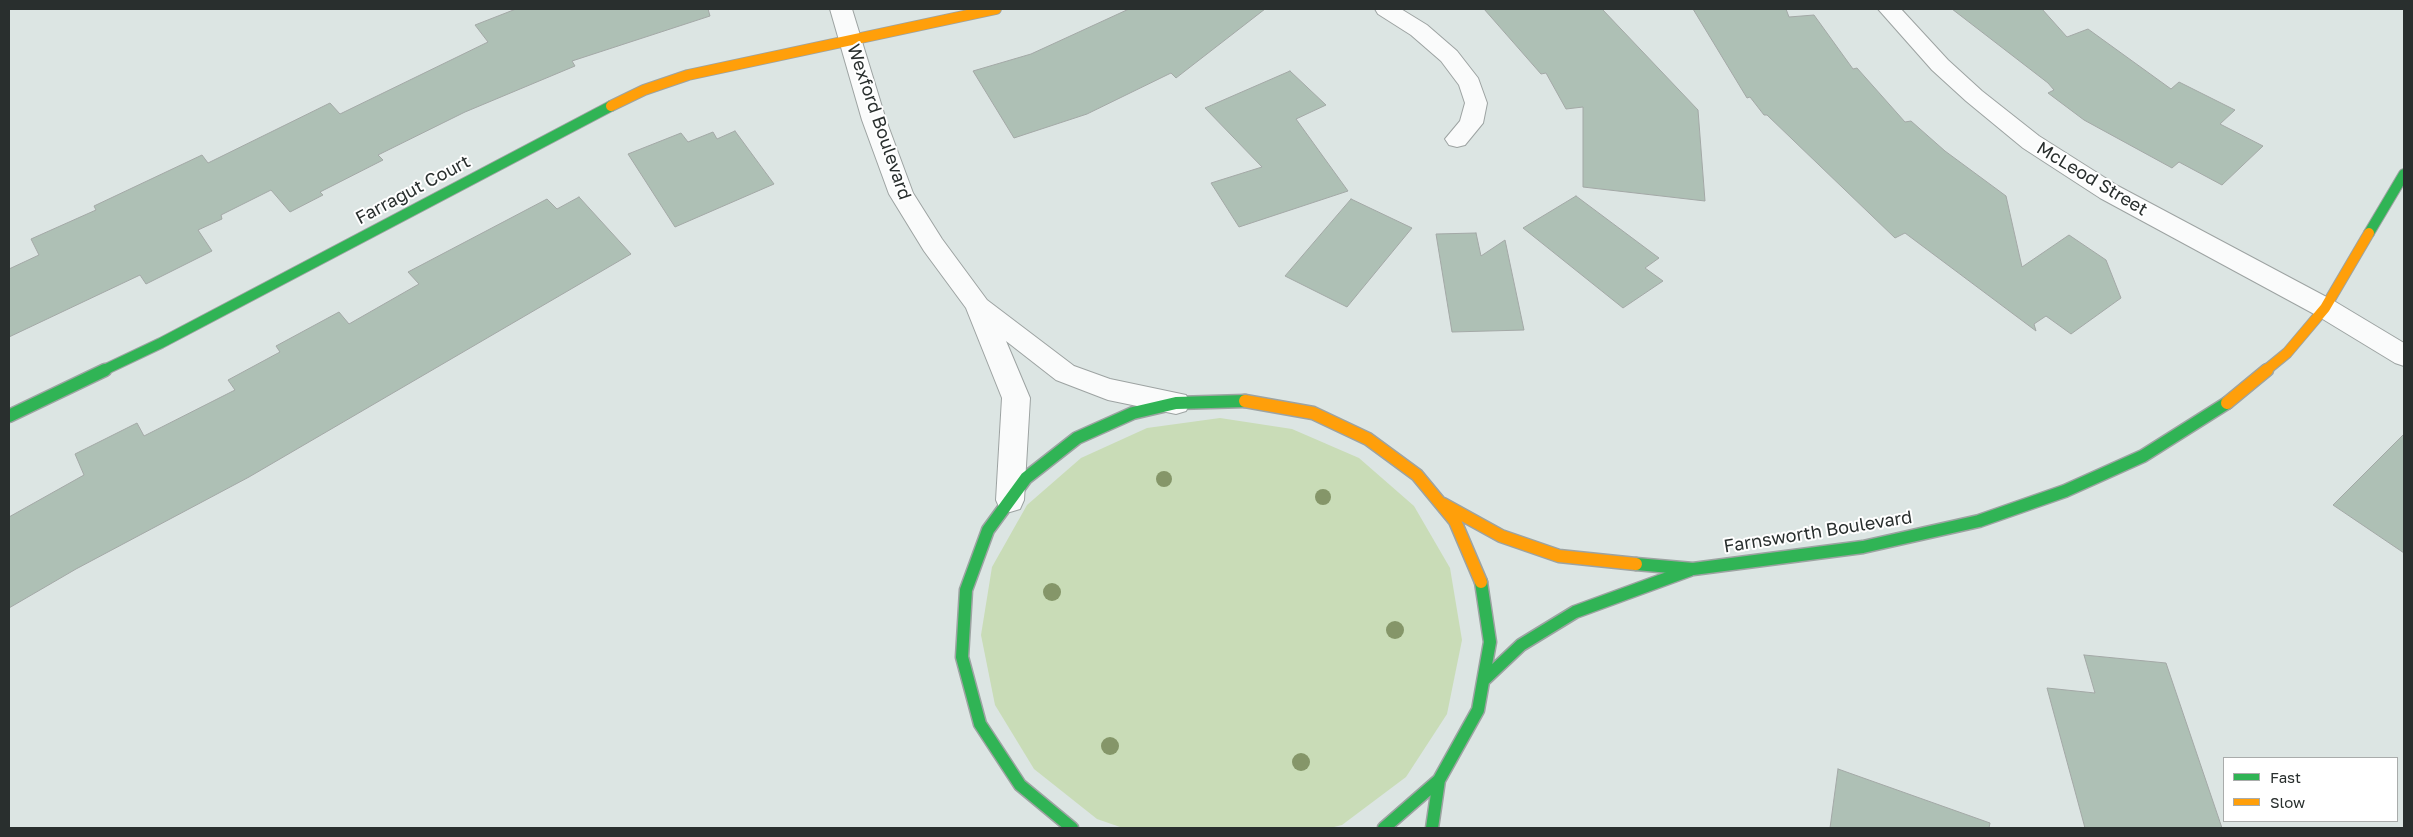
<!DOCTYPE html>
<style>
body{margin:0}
#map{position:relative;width:2413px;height:837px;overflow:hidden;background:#dce5e3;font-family:"Golos Text",sans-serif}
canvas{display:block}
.frame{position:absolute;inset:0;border:10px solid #292f2e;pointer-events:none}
.legend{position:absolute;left:2223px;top:757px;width:175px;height:65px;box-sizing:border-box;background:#fff;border:1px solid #a9acab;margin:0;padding:6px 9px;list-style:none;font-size:15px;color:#292f2e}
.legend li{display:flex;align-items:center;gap:10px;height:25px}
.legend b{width:25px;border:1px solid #a9acab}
</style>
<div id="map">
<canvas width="2413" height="837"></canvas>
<div class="frame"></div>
<ul class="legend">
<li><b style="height:6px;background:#30b455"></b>Fast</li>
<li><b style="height:6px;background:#ff9f0a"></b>Slow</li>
</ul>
</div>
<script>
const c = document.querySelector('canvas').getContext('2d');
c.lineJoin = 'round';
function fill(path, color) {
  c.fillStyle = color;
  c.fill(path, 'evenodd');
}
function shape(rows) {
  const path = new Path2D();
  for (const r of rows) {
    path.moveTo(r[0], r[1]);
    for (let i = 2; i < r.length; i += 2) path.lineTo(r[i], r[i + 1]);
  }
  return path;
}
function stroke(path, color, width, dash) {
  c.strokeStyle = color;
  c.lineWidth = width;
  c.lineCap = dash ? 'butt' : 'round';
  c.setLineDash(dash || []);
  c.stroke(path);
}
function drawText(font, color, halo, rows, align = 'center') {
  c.font = font + ' "Golos Text",sans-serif';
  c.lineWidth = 4;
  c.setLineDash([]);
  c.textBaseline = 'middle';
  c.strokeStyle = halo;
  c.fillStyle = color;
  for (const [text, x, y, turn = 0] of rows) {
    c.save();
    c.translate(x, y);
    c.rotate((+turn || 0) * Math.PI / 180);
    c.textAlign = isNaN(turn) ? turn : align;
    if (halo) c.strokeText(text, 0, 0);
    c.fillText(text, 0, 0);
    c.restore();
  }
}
fill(shape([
 [1220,418,1292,429,1359,458,1414,506,1450,568,1462,640,1447,714,1406,777,1342,825,1330,828,1123,828,1097,819,1034,769,995,705,981,635,992,567,1027,505,1081,458,1147,428]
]), '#c9dcb7');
const building = shape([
 [516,9,708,9,710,16,572,61,575,66,465,112,378,155,383,160,320,192,323,195,290,212,271,190,221,215,222,219,198,230,212,251,146,284,140,275,9,337,9,269,39,255,31,239,96,210,94,206,202,155,208,163,330,103,340,114,488,42,475,25,516,9],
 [1129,9,1265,9,1176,78,1171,73,1087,114,1014,138,973,71,1031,54,1129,9],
 [1484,9,1602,9,1698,110,1705,201,1583,187,1583,107,1566,109,1546,73,1541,74,1484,9],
 [1693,9,1786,9,1789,17,1814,15,1853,69,1857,68,1905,122,1911,121,1945,151,2006,196,2022,267,2069,235,2106,260,2121,298,2071,334,2046,316,2034,324,2036,331,1905,233,1895,238,1767,115,1764,115,1750,97,1747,98,1693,9],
 [1952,9,2042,9,2067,37,2088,29,2171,89,2179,82,2235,110,2220,124,2263,146,2222,185,2179,162,2172,168,2084,120,2048,93,2054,90,2048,83,1952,9],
 [1290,71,1326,105,1296,119,1348,191,1239,227,1211,183,1262,167,1205,108,1290,71],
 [735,131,774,184,675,227,628,154,681,133,688,142,713,132,717,139,735,131],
 [1576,196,1659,258,1645,268,1663,281,1623,308,1523,228,1576,196],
 [579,197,631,254,249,477,76,569,9,608,9,517,84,475,75,454,137,423,144,436,235,390,228,380,280,352,276,346,339,312,349,324,419,284,408,272,547,199,557,209,579,197],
 [1351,199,1412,228,1347,307,1285,276,1351,199],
 [1476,233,1481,256,1505,240,1524,330,1452,332,1436,234,1476,233],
 [2404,434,2404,553,2333,505,2404,434],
 [2084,655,2166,663,2222,828,2085,828,2047,688,2095,693,2084,655],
 [1838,769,1990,823,1989,828,1830,828,1838,769]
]);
fill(building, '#aec0b5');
stroke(building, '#a3a8a6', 1);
const street = shape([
 [830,9,852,9,886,120,913,193,942,239,987,300,1074,366,1110,379,1186,395,1190,403,1186,411,1176,414,1108,400,1056,380,1006,341,1030,398,1024,500,1020,509,1010,512,1000,509,996,500,1002,398,966,308,924,251,889,194,862,120,830,9],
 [1375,9,1401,9,1427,25,1457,51,1478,78,1487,103,1483,123,1465,145,1457,147,1449,145,1445,139,1460,121,1465,103,1459,85,1441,61,1411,35,1378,14,1375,9],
 [1878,9,1901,9,1948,60,1982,91,2039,136,2118,186,2334,301,2404,343,2404,366,2395,363,2316,315,2100,198,2023,148,1966,101,1932,70,1878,9]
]);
const fastFar1 = shape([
 [2369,233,2404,174],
 [102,371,161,343,611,106]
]);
const fast = shape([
 [9,416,105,370],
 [1636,564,1693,569,1863,547,1979,521,2065,491,2143,456,2227,403],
 [1485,679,1521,645,1575,612,1690,570],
 [1072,828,1020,785,980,724,962,657,966,590,988,530,1026,478,1077,438,1133,413,1176,403,1245,401],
 [1384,828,1439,780,1478,710,1490,642,1481,582],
 [1432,828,1439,780]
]);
const slowFar1 = shape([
 [611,106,644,90,688,75,996,9],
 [2265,371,2287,353,2325,308,2369,233]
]);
const slow = shape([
 [1245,401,1313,413,1368,439,1417,475,1455,521,1481,582],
 [2227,403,2267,370],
 [1443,504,1501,536,1559,556,1636,564]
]);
stroke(street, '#9da3a2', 2);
stroke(fastFar1, '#9da3a2', 12);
stroke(fast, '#9da3a2', 15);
stroke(slowFar1, '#9da3a2', 12);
stroke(slow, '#9da3a2', 15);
fill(street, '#fafbfb');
stroke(fastFar1, '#30b455', 10);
stroke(fast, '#30b455', 12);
stroke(slowFar1, '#ff9f0a', 10);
stroke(slow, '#ff9f0a', 12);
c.fillStyle = '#859669';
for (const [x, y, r] of [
 [1164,479,8],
 [1323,497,8],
 [1052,592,9],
 [1395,630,9],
 [1110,746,9],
 [1301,762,9]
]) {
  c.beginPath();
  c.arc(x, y, r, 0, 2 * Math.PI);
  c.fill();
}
drawText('18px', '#292f2e', '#fff', [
 ["Wexford Boulevard",879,122,71],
 ["McLeod Street",2092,179,31],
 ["Farragut Court",413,190,-28],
 ["Farnsworth Boulevard",1818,532,-9]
]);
</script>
